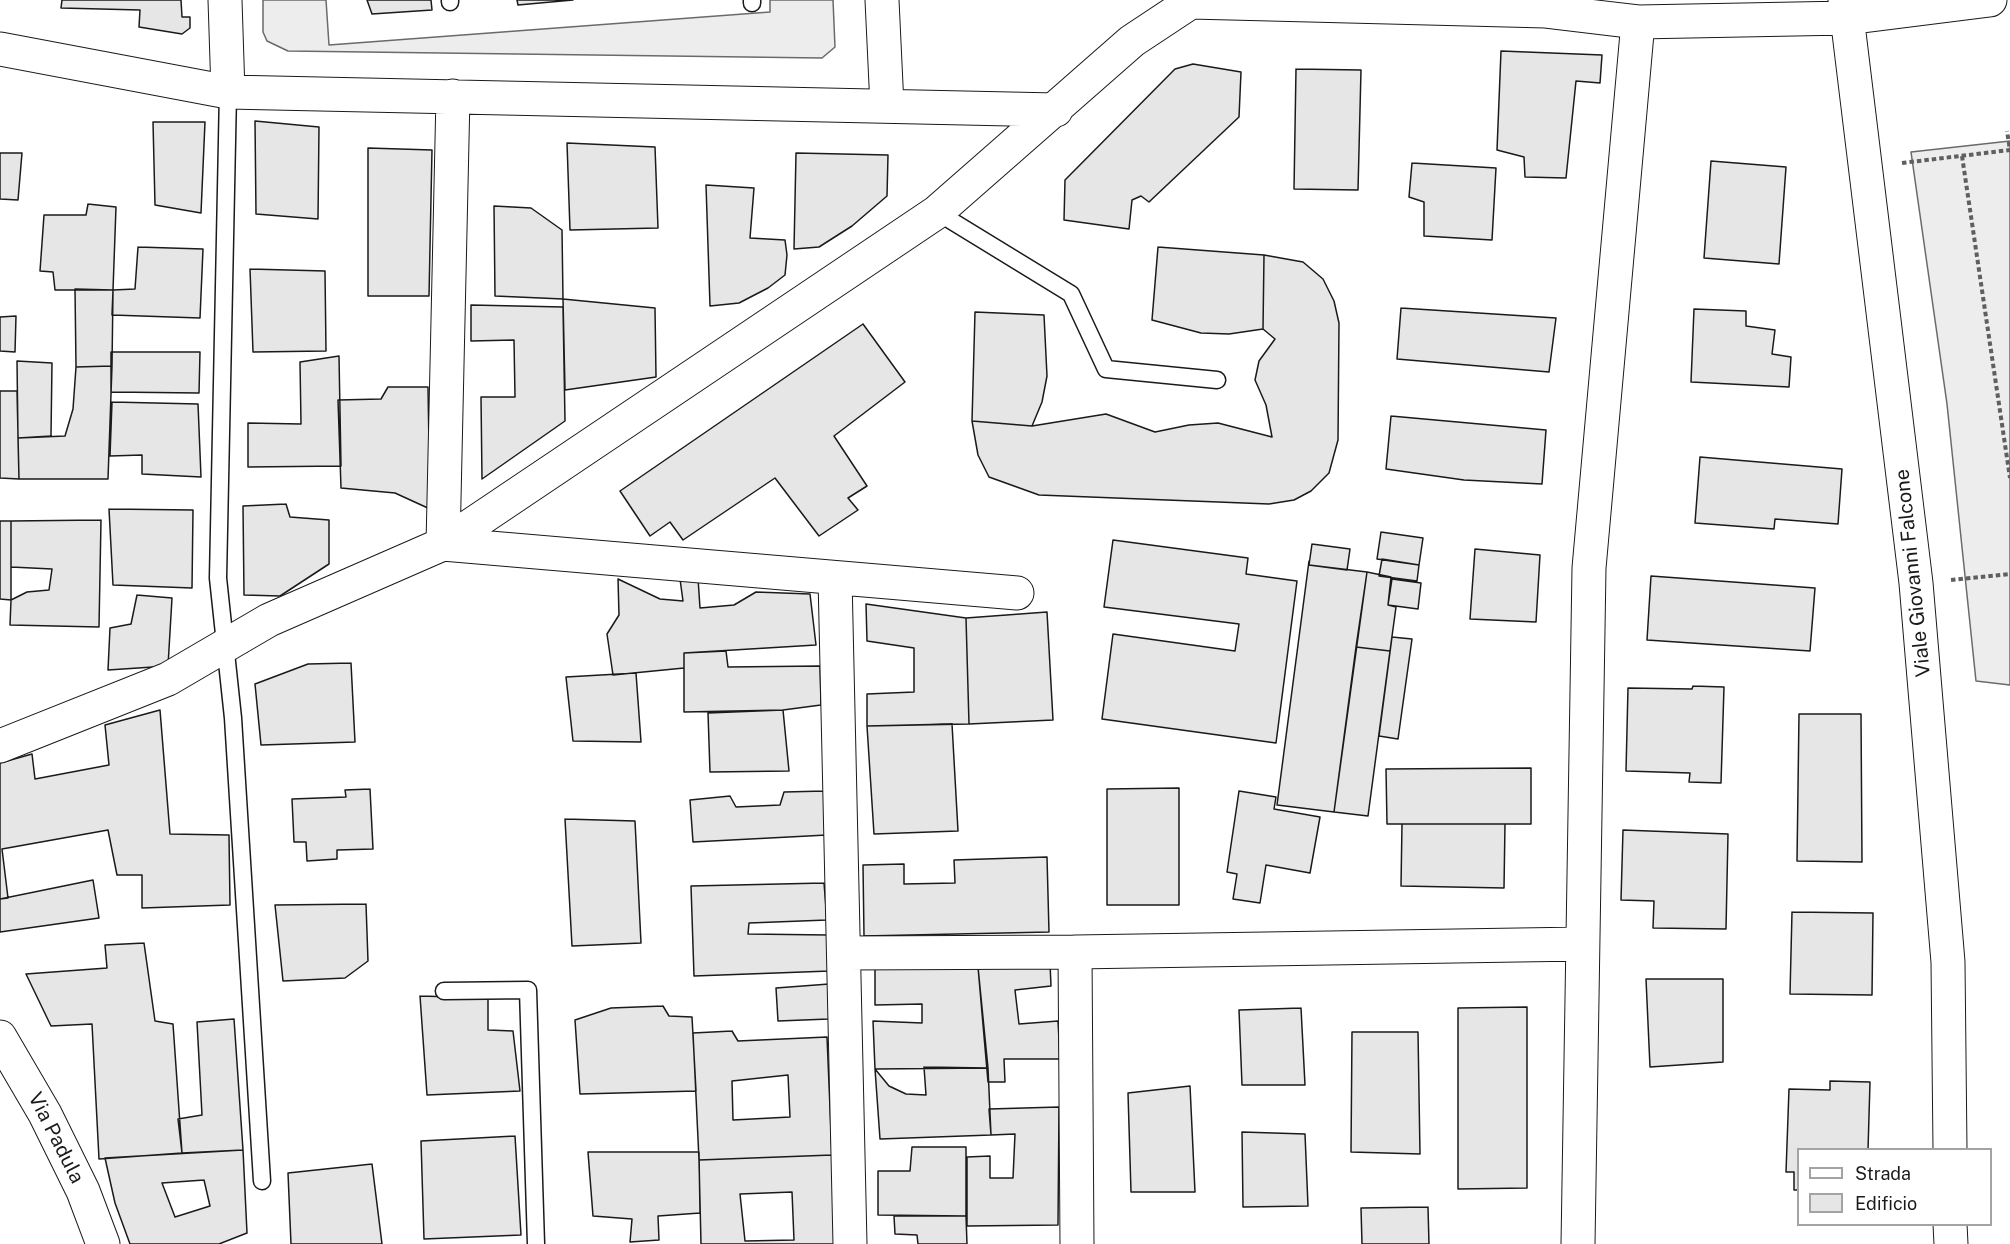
<!DOCTYPE html>
<style>
body{margin:0}
#map{position:relative;width:2010px;height:1244px;overflow:hidden;background:#fff;font-family:"Public Sans",sans-serif}
canvas{display:block}
.legend{position:absolute;left:1797px;top:1148px;width:195px;height:78px;box-sizing:border-box;background:#fff;border:2px solid #a3a3a3;margin:0;padding:8px 10px;list-style:none;font-size:18px;color:#1a1a1a}
.legend li{display:flex;align-items:center;gap:12px;height:30px}
.legend b{width:30px;border:2px solid #a3a3a3}
</style>
<div id="map">
<canvas width="2010" height="1244"></canvas>
<ul class="legend">
<li><b style="height:8px;background:#fff"></b>Strada</li>
<li><b style="height:16px;background:#e6e6e6"></b>Edificio</li>
</ul>
</div>
<script>
const c = document.querySelector('canvas').getContext('2d');
c.lineJoin = 'round';
function fill(path, color) {
  c.fillStyle = color;
  c.fill(path, 'evenodd');
}
function shape(rows) {
  const path = new Path2D();
  for (const r of rows) {
    path.moveTo(r[0], r[1]);
    for (let i = 2; i < r.length; i += 2) path.lineTo(r[i], r[i + 1]);
  }
  return path;
}
function stroke(path, color, width, dash) {
  c.strokeStyle = color;
  c.lineWidth = width;
  c.lineCap = dash ? 'butt' : 'round';
  c.setLineDash(dash || []);
  c.stroke(path);
}
function drawText(font, color, halo, rows, align = 'center') {
  c.font = font + ' "Public Sans",sans-serif';
  c.lineWidth = 4.5;
  c.setLineDash([]);
  c.textBaseline = 'middle';
  c.strokeStyle = halo;
  c.fillStyle = color;
  for (const [text, x, y, turn = 0] of rows) {
    c.save();
    c.translate(x, y);
    c.rotate((+turn || 0) * Math.PI / 180);
    c.textAlign = isNaN(turn) ? turn : align;
    if (halo) c.strokeText(text, 0, 0);
    c.fillText(text, 0, 0);
    c.restore();
  }
}
const built = shape([
 [263,0,326,0,329,45,770,12,770,0,833,0,835,47,822,58,288,51,267,41,263,32,263,0],
 [2010,141,2010,685,1976,681,1947,404,1911,152,2010,141]
]);
fill(built, '#ededed');
stroke(built, '#6a6a6a', 1.5);
const building = shape([
 [62,0,181,0,182,17,190,17,190,28,182,34,139,27,140,10,61,8,62,0],
 [367,0,431,0,432,10,372,14,367,0],
 [517,0,573,0,518,5,517,0],
 [1501,51,1602,55,1600,83,1576,81,1566,178,1525,177,1524,157,1497,150,1501,51],
 [1193,64,1241,72,1239,117,1149,202,1141,196,1132,200,1129,229,1064,220,1065,180,1175,69,1193,64],
 [1296,69,1361,70,1358,190,1294,189,1296,69],
 [255,121,319,127,318,219,256,214,255,121],
 [153,122,205,122,201,213,155,205,153,122],
 [567,143,655,147,658,228,570,230,567,143],
 [368,148,432,150,429,296,368,296,368,148],
 [0,153,22,153,18,200,0,199,0,153],
 [796,153,888,155,887,196,852,226,819,247,794,249,796,153],
 [1711,161,1786,167,1779,264,1704,258,1711,161],
 [1412,163,1496,168,1492,240,1424,236,1424,202,1409,197,1412,163],
 [706,185,754,188,750,238,785,240,787,255,785,275,768,288,739,303,710,306,706,185],
 [88,204,116,207,113,290,55,290,53,272,40,271,44,215,86,215,88,204],
 [494,206,531,208,562,230,563,299,495,296,494,206],
 [138,247,203,249,200,318,112,315,113,290,135,289,138,247],
 [1158,247,1264,255,1263,329,1229,334,1201,333,1152,320,1158,247],
 [1264,255,1303,262,1323,279,1334,301,1339,323,1338,440,1329,473,1311,491,1294,500,1269,504,1039,495,989,477,978,455,972,421,1032,426,1106,414,1155,432,1189,425,1218,423,1272,437,1266,405,1255,380,1259,361,1275,339,1263,329,1264,255],
 [250,269,325,271,326,351,253,352,250,269],
 [75,289,113,290,112,366,76,367,75,289],
 [563,299,655,308,656,377,565,390,563,299],
 [471,305,563,307,565,421,482,479,481,397,515,397,514,340,471,341,471,305],
 [1401,308,1556,318,1549,372,1397,359,1401,308],
 [1694,309,1746,311,1746,326,1775,330,1772,354,1791,357,1789,387,1691,382,1694,309],
 [975,312,1044,315,1047,376,1042,402,1032,426,972,421,975,312],
 [16,316,15,352,0,351,0,317,16,316],
 [863,324,905,382,834,436,867,486,848,498,858,510,819,536,775,478,683,540,670,522,650,536,620,491,863,324],
 [111,352,200,352,199,393,111,392,111,352],
 [339,356,341,466,248,467,248,423,301,424,300,362,339,356],
 [17,361,52,363,51,436,18,438,17,361],
 [112,366,108,479,19,479,18,438,65,436,73,409,76,367,112,366],
 [388,387,428,387,430,509,395,493,341,488,338,400,381,399,388,387],
 [0,391,17,391,19,479,0,478,0,391],
 [112,402,198,404,201,477,142,474,142,455,110,456,112,402],
 [1391,416,1546,430,1542,484,1464,480,1386,469,1391,416],
 [1700,457,1842,469,1838,524,1775,519,1774,529,1695,523,1700,457],
 [286,504,290,517,329,520,329,564,280,596,244,595,243,506,286,504],
 [109,509,193,510,192,588,113,585,109,509],
 [101,520,99,627,10,625,11,600,27,592,49,590,52,569,11,567,11,521,101,520],
 [0,521,11,521,11,600,0,599,0,521],
 [1381,532,1423,538,1419,565,1377,559,1381,532],
 [1113,540,1248,558,1246,574,1297,581,1276,743,1102,719,1113,634,1235,651,1239,624,1104,607,1113,540],
 [1312,544,1350,549,1347,570,1309,565,1312,544],
 [1475,549,1540,555,1536,622,1470,619,1475,549],
 [1382,559,1419,565,1417,581,1379,576,1382,559],
 [1309,561,1309,565,1367,572,1334,812,1277,805,1309,561],
 [1367,572,1391,577,1388,605,1396,607,1390,651,1356,647,1367,572],
 [1651,576,1815,588,1810,651,1647,640,1651,576],
 [698,578,700,608,734,605,756,592,810,594,816,645,684,653,684,668,613,675,607,634,619,615,618,579,660,599,683,601,680,579,698,578],
 [1392,579,1421,583,1418,609,1388,605,1392,579],
 [137,595,172,598,168,666,108,670,110,628,131,624,137,595],
 [866,604,966,618,969,724,867,726,867,694,914,692,914,648,867,641,866,604],
 [1047,612,1053,720,969,724,966,618,1047,612],
 [1392,637,1412,639,1398,739,1379,736,1392,637],
 [1356,647,1390,651,1368,816,1334,812,1356,647],
 [726,651,728,667,820,666,821,705,783,710,684,712,684,653,726,651],
 [351,663,355,742,261,745,255,684,308,664,351,663],
 [636,673,641,742,573,741,566,677,636,673],
 [1693,686,1724,687,1721,783,1689,782,1690,773,1626,771,1628,688,1692,689,1693,686],
 [160,710,170,834,229,835,230,905,142,908,142,875,117,875,108,830,2,849,8,898,0,899,0,763,32,754,35,779,109,765,105,725,160,710],
 [783,710,789,771,710,772,708,713,783,710],
 [1799,714,1861,714,1862,862,1797,861,1799,714],
 [952,724,958,831,874,834,867,726,952,724],
 [1531,768,1531,824,1387,824,1386,769,1531,768],
 [1179,788,1179,905,1107,905,1107,789,1179,788],
 [370,789,373,849,337,850,337,859,307,861,306,842,294,842,292,799,346,797,345,790,370,789],
 [825,791,827,835,693,842,690,800,730,796,736,807,780,805,784,792,825,791],
 [1239,791,1276,797,1274,809,1320,817,1310,873,1266,865,1260,903,1233,899,1237,874,1227,872,1239,791],
 [565,819,635,821,641,943,572,946,565,819],
 [1402,824,1505,824,1504,888,1401,886,1402,824],
 [1623,830,1728,834,1726,929,1653,928,1654,901,1621,900,1623,830],
 [1047,857,1049,932,864,936,863,865,904,864,904,884,955,883,954,860,1047,857],
 [93,880,99,918,0,932,0,899,93,880],
 [824,883,827,920,749,923,748,934,828,935,830,971,694,976,691,886,824,883],
 [366,904,368,961,345,978,283,981,275,905,366,904],
 [1792,912,1873,913,1872,995,1790,994,1792,912],
 [144,943,155,1021,173,1024,182,1153,99,1159,92,1024,51,1026,26,974,107,968,105,945,144,943],
 [1050,963,1051,986,1015,990,1019,1024,1058,1021,1060,1059,1004,1059,1005,1082,988,1082,978,967,1050,963],
 [978,967,988,1068,875,1069,873,1021,922,1023,922,1004,875,1005,875,969,978,967],
 [1646,979,1723,979,1723,1062,1650,1067,1646,979],
 [829,984,829,1019,778,1021,776,988,829,984],
 [420,996,488,998,488,1030,513,1031,520,1091,427,1095,420,996],
 [663,1006,669,1016,692,1017,696,1091,580,1094,575,1020,611,1008,663,1006],
 [1527,1007,1527,1188,1458,1189,1458,1008,1527,1007],
 [1301,1008,1305,1085,1242,1085,1239,1010,1301,1008],
 [234,1019,243,1150,182,1153,178,1119,202,1115,197,1022,234,1019],
 [732,1031,738,1041,827,1037,832,1155,699,1160,693,1033,732,1031],
 [788,1075,790,1117,733,1120,732,1081,788,1075],
 [1352,1032,1418,1032,1420,1154,1351,1152,1352,1032],
 [924,1067,988,1068,991,1135,880,1139,875,1069,889,1086,906,1094,926,1095,924,1067],
 [1830,1081,1870,1082,1868,1150,1798,1150,1798,1190,1794,1190,1794,1172,1786,1172,1789,1089,1830,1090,1830,1081],
 [1190,1086,1195,1192,1131,1192,1128,1093,1190,1086],
 [1059,1107,1058,1225,967,1226,967,1157,990,1156,990,1178,1013,1178,1015,1134,991,1135,989,1109,1059,1107],
 [1242,1132,1305,1134,1308,1206,1243,1207,1242,1132],
 [515,1136,521,1235,424,1239,421,1141,515,1136],
 [912,1147,966,1147,966,1216,878,1215,878,1171,910,1171,912,1147],
 [243,1150,247,1233,219,1244,130,1244,115,1203,105,1158,243,1150],
 [204,1180,210,1206,175,1217,162,1183,204,1180],
 [588,1152,699,1152,700,1213,658,1216,659,1240,630,1242,632,1219,593,1216,588,1152],
 [832,1155,835,1244,701,1244,699,1160,832,1155],
 [792,1192,794,1240,745,1241,740,1194,792,1192],
 [372,1164,382,1244,291,1244,288,1173,372,1164],
 [1428,1207,1429,1244,1362,1244,1361,1208,1428,1207],
 [894,1216,966,1216,967,1244,918,1244,917,1235,895,1234,894,1216]
]);
fill(building, '#e6e6e6');
stroke(building, '#1a1a1a', 1.5);
const lane = shape([
 [450,0,450,2],
 [752,0,752,3],
 [228,92,218,578,233,718,262,1181],
 [937,212,1071,294,1106,369,1217,380],
 [444,991,528,990,536,1244]
]);
const street = shape([
 [225,0,228,92],
 [882,0,887,106],
 [1845,0,1916,583,1948,962,1950,1150],
 [0,49,228,92,1056,110],
 [443,544,1017,593],
 [443,544,453,96],
 [835,578,850,1244],
 [0,746,168,679,269,620,443,544,937,212,1132,41,1191,2,1546,11,1638,22,1847,18,1990,0],
 [1075,952,1077,1244],
 [845,953,1075,952,1582,944],
 [0,1037,45,1114,83,1191,103,1244],
 [1950,1224,1951,1244],
 [1578,1244,1589,568,1638,22]
]);
stroke(lane, '#1a1a1a', 19);
stroke(street, '#1a1a1a', 35);
stroke(shape([
 [1962,156,2010,478],
 [1902,163,2010,150,2007,131],
 [1951,580,2010,574]
]), '#5f5f5f', 4, [4.5, 3]);
stroke(lane, '#fff', 16);
stroke(street, '#fff', 33);
drawText('20px', '#1a1a1a', '#fff', [
 ["Viale Giovanni Falcone",1913,573,-96],
 ["Via Padula",56,1138,63]
]);
</script>
